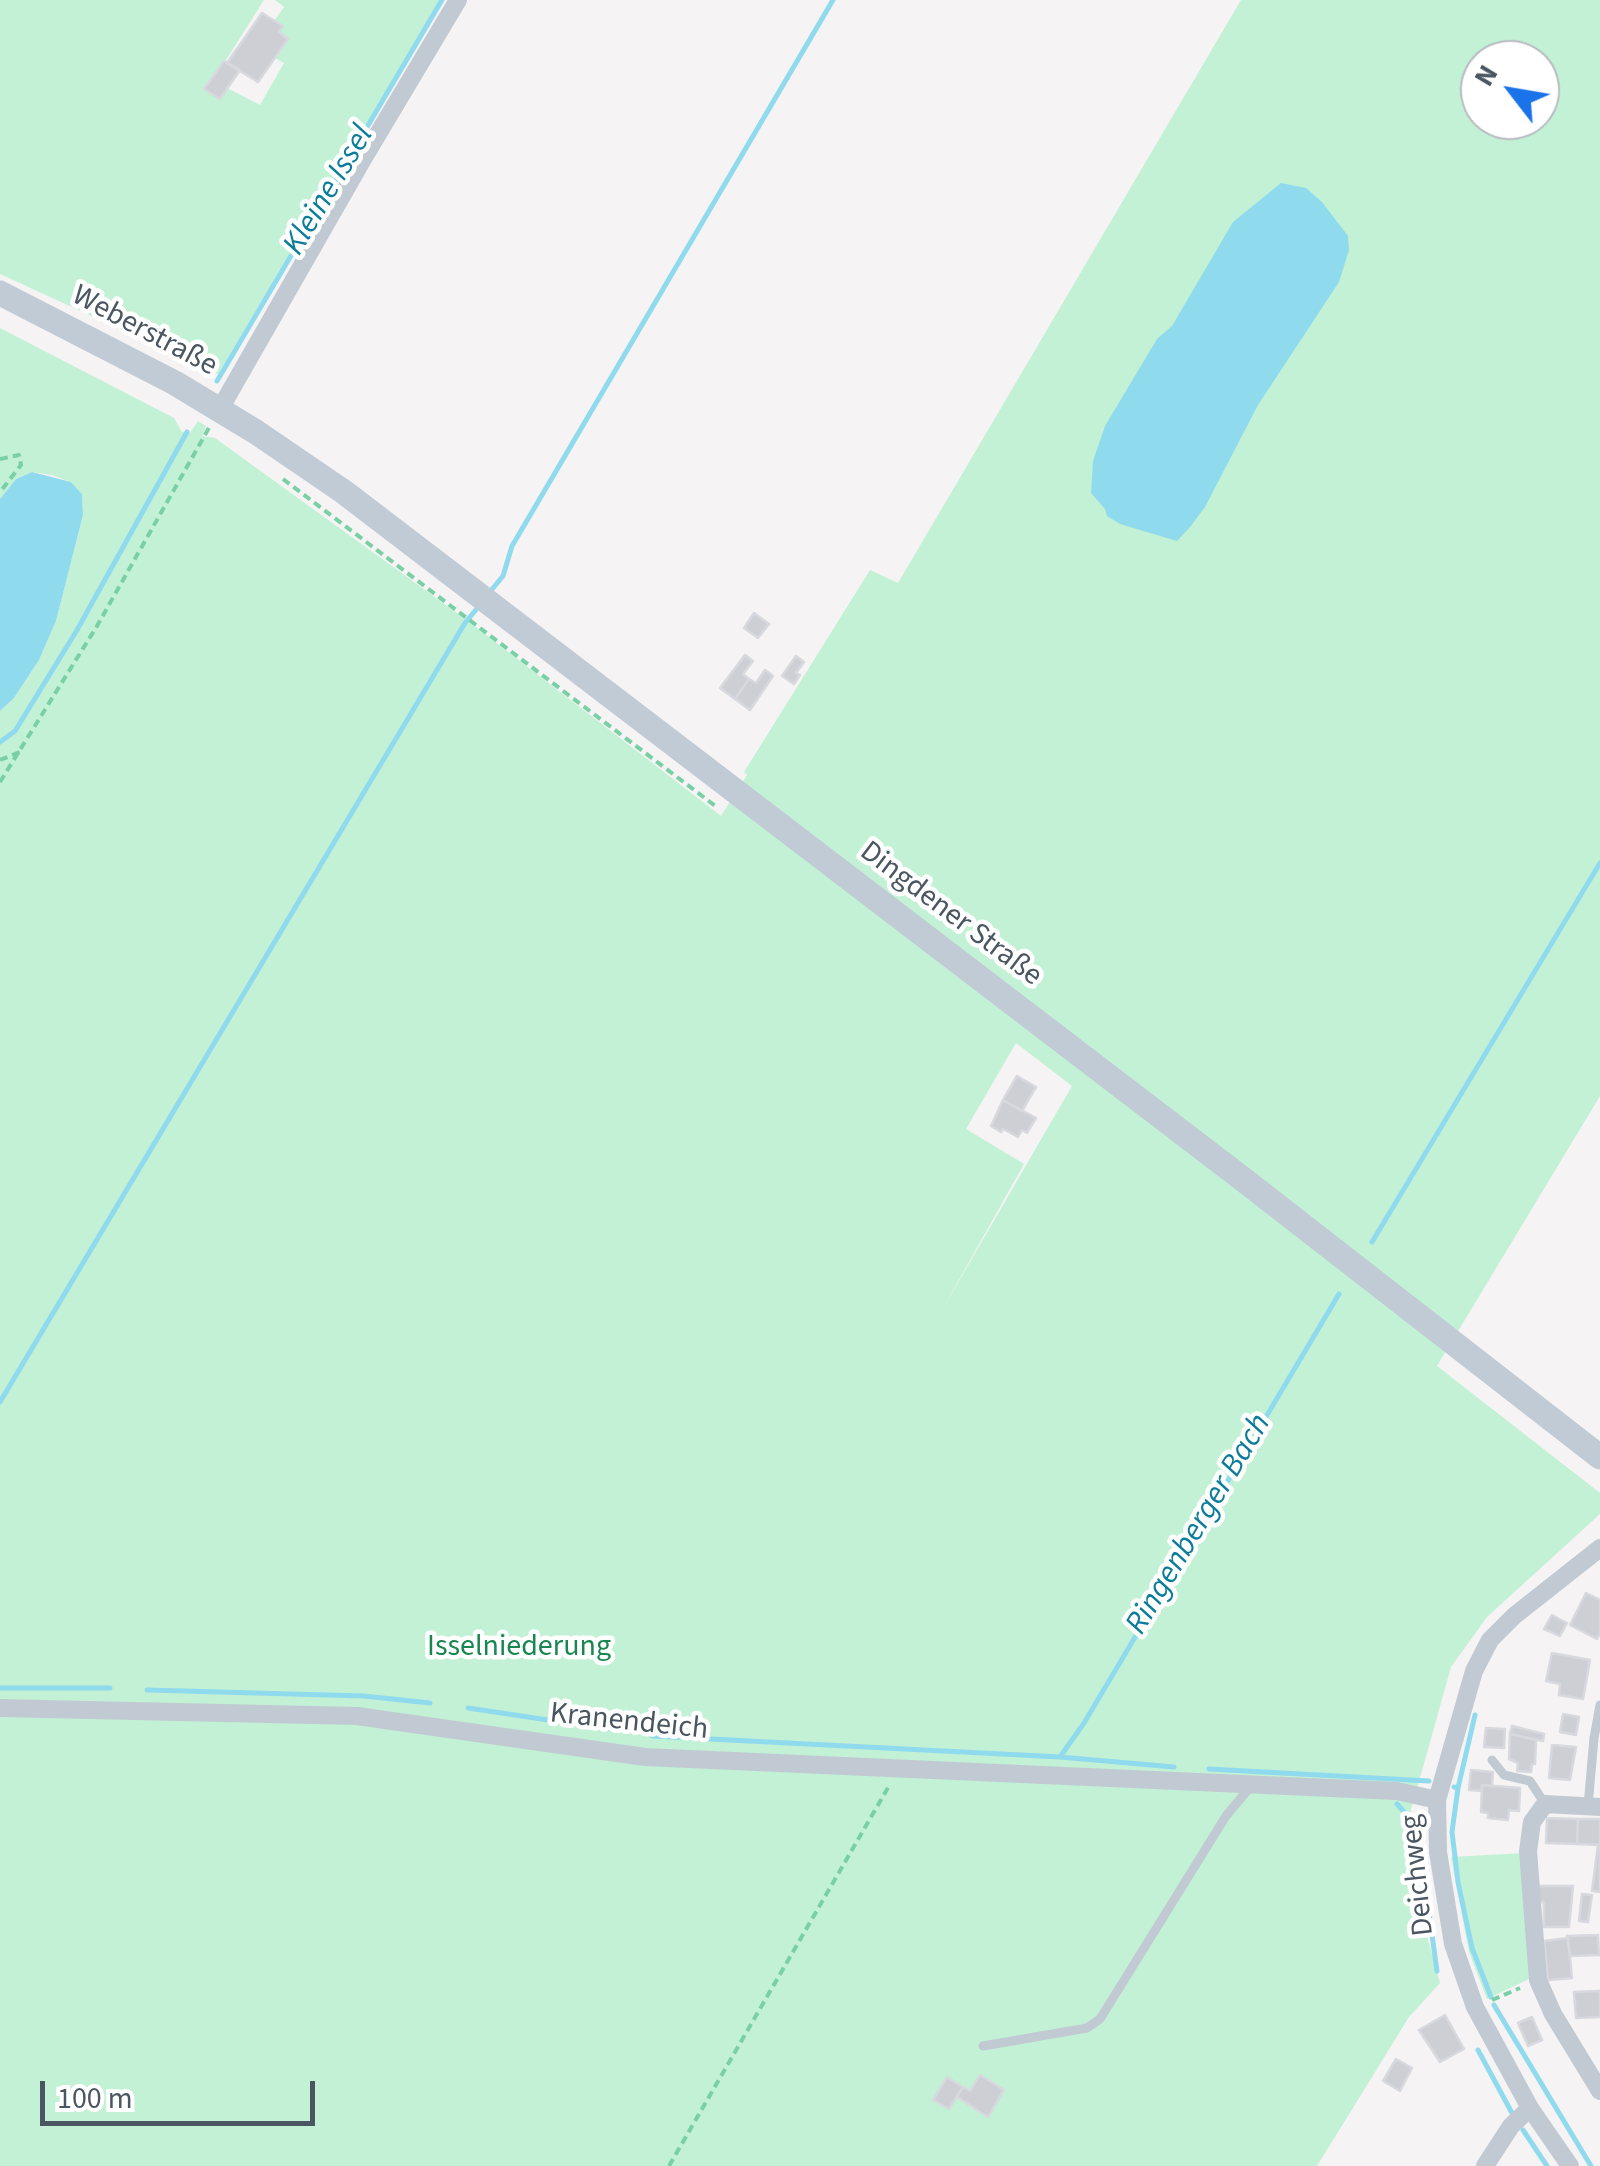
<!DOCTYPE html>
<meta charset="utf-8">
<style>
body{margin:0}
#map{position:relative;width:1600px;height:2166px;overflow:hidden;background:#f5f3f3;font-family:"Source Sans 3",sans-serif}
canvas{display:block}
.north{position:absolute;left:1460px;top:40px;width:100px;height:100px;box-sizing:border-box;background:#fff;border:2px solid #b7bbc0;border-radius:50%;rotate:301deg;font-size:28px;font-weight:700;line-height:40px;text-align:center;color:#4a5661}
.north::after{content:'';display:block;margin:auto;width:35px;height:45px;background:#1a73e8;clip-path:polygon(50% 0,100% 100%,50% 72%,0 100%)}
.scale{position:absolute;left:40px;top:2081px;width:275px;height:45px;box-sizing:border-box;border:5px solid #4a5661;border-top:0;padding-left:12px;font-size:30px;line-height:35px;white-space:nowrap;color:#4a5661;-webkit-text-stroke:8px #fff;paint-order:stroke}
</style>
<div id="map">
<canvas width="1600" height="2166"></canvas>
<div class="north">N</div>
<div class="scale">100 m</div>
</div>
<script>
const c = document.querySelector('canvas').getContext('2d');
c.lineJoin = 'round';
function fill(path, color) {
  c.fillStyle = color;
  c.fill(path, 'evenodd');
}
function shape(rows) {
  const path = new Path2D();
  for (const r of rows) {
    path.moveTo(r[0], r[1]);
    for (let i = 2; i < r.length; i += 2) path.lineTo(r[i], r[i + 1]);
  }
  return path;
}
function stroke(path, color, width, dash) {
  c.strokeStyle = color;
  c.lineWidth = width;
  c.lineCap = dash ? 'butt' : 'round';
  c.setLineDash(dash || []);
  c.stroke(path);
}
function drawText(font, color, halo, rows, align = 'center') {
  c.font = font + ' "Source Sans 3",sans-serif';
  c.lineWidth = 9;
  c.setLineDash([]);
  c.textBaseline = 'middle';
  c.strokeStyle = halo;
  c.fillStyle = color;
  for (const [text, x, y, turn = 0] of rows) {
    c.save();
    c.translate(x, y);
    c.rotate((+turn || 0) * Math.PI / 180);
    c.textAlign = isNaN(turn) ? turn : align;
    if (halo) c.strokeText(text, 0, 0);
    c.fillText(text, 0, 0);
    c.restore();
  }
}
fill(shape([
 [0,0,264,0,207,90,220,99,227,88,260,105,284,63,275,58,288,39,279,32,283,26,274,21,284,7,275,0,440,0,218,374,0,274],
 [1241,0,1600,0,1600,1096,1437,1366,1600,1493,1600,1514,1487,1617,1451,1667,1409,1817,1418,1862,1425,1929,1440,1983,1409,2017,1317,2166,0,2166,0,711,14,698,39,660,56,621,83,515,82,494,71,482,52,475,32,472,16,479,0,499,0,328,174,418,182,432,190,433,198,421,206,426,202,436,215,438,472,624,721,816,747,775,744,772,870,570,898,583],
 [1480,60,1540,60,1540,120,1480,120],
 [1016,1043,1072,1086,941,1312,1024,1164,966,1129],
 [1524,1853,1529,1979,1487,1999,1469,1952,1451,1857]
]), '#c3f1d5');
fill(shape([
 [1281,183,1306,188,1322,202,1348,236,1349,250,1339,282,1258,405,1205,507,1190,527,1177,541,1120,524,1107,516,1105,509,1091,493,1093,461,1105,426,1157,339,1172,326,1233,222],
 [32,472,71,482,82,494,83,515,56,621,39,660,14,698,0,711,0,499,16,479]
]), '#90daee');
stroke(shape([
 [217,381,442,0],
 [489,593,503,576,512,546,833,0],
 [0,742,15,731,77,630,187,432],
 [1372,1242,1600,863],
 [0,1402,465,623,479,606],
 [0,1688,110,1688],
 [147,1690,364,1696,430,1703],
 [468,1708,608,1729],
 [652,1736,1060,1757,1174,1767],
 [1060,1757,1084,1723,1339,1294],
 [1209,1769,1429,1781],
 [1454,1787,1458,1788,1452,1832,1458,1882,1472,1948,1491,1997],
 [1458,1788,1475,1715],
 [1397,1804,1413,1822,1419,1841,1437,1971],
 [1494,2005,1591,2166],
 [1478,2050,1512,2113],
 [1523,2130,1547,2166]
]), '#90daee', 5);
const building = shape([
 [262,13,283,26,279,32,288,39,258,82,227,63,262,13],
 [224,61,240,70,220,99,204,89,224,61],
 [754,613,769,624,758,638,744,628,754,613],
 [745,655,753,661,743,674,749,679,735,699,720,688,745,655],
 [796,656,804,662,796,673,800,675,794,684,782,676,796,656],
 [765,670,773,676,750,710,735,699,749,679,756,683,765,670],
 [1017,1076,1036,1087,1022,1111,1003,1100,1017,1076],
 [1003,1100,1036,1118,1027,1133,1022,1130,1018,1137,1003,1129,1001,1132,991,1126,1003,1100],
 [1586,1593,1600,1600,1600,1633,1597,1639,1570,1625,1586,1593],
 [1552,1615,1567,1623,1560,1636,1544,1629,1552,1615],
 [1552,1653,1590,1660,1583,1699,1559,1695,1560,1684,1546,1681,1552,1653],
 [1563,1714,1579,1717,1576,1735,1560,1732,1563,1714],
 [1512,1726,1544,1734,1543,1741,1510,1734,1512,1726],
 [1486,1728,1505,1729,1504,1748,1484,1747,1486,1728],
 [1510,1734,1536,1740,1535,1764,1532,1764,1531,1772,1517,1771,1518,1763,1509,1759,1510,1734],
 [1552,1745,1576,1747,1570,1780,1549,1778,1552,1745],
 [1471,1770,1493,1772,1492,1786,1482,1785,1482,1791,1469,1790,1471,1770],
 [1482,1785,1520,1788,1519,1811,1509,1810,1508,1820,1488,1818,1488,1813,1481,1812,1482,1785],
 [1547,1818,1578,1819,1577,1844,1546,1843,1547,1818],
 [1578,1819,1600,1819,1600,1892,1592,1891,1598,1845,1577,1844,1578,1819],
 [1538,1886,1573,1886,1569,1927,1544,1927,1544,1902,1539,1902,1538,1886],
 [1582,1894,1592,1895,1588,1922,1579,1921,1582,1894],
 [1598,1935,1599,1955,1570,1956,1567,1936,1598,1935],
 [1568,1938,1572,1978,1548,1980,1544,1941,1568,1938],
 [1600,1991,1600,2017,1576,2018,1574,1992,1600,1991],
 [1445,2015,1464,2049,1440,2062,1419,2030,1445,2015],
 [1532,2017,1542,2040,1528,2046,1518,2023,1532,2017],
 [1396,2059,1412,2068,1400,2091,1383,2081,1396,2059],
 [980,2075,1004,2090,988,2117,957,2097,963,2087,970,2091,980,2075],
 [947,2077,963,2087,949,2109,933,2100,947,2077]
]);
fill(building, '#cdcfd5');
stroke(building, '#d7d9de', 2.5);
stroke(shape([
 [0,459,19,455,21,465,0,492],
 [283,479,718,808],
 [0,760,20,752],
 [0,782,97,626,210,426],
 [1492,2000,1520,1988],
 [669,2166,889,1786]
]), '#7ad0a6', 4, [8, 5]);
stroke(shape([
 [1492,1760,1504,1775,1530,1781,1545,1804],
 [1588,1806,1594,1738,1600,1705],
 [983,2046,1087,2028,1100,2019,1226,1816,1251,1786]
]), '#c1cad2', 9);
stroke(shape([
 [220,409,363,159,458,0],
 [0,1708,357,1716,645,1757,1397,1791,1437,1800],
 [1600,1807,1545,1804,1532,1822,1528,1851,1538,1980,1553,2014,1600,2091],
 [1485,2166,1511,2126,1530,2108],
 [1570,2166,1530,2108,1475,2007,1453,1944,1438,1852,1437,1800,1474,1671,1490,1640,1514,1616,1600,1548]
]), '#c1cad2', 18);
stroke(shape([
 [0,293,175,383,256,432,344,492,1244,1180,1600,1457]
]), '#c1cbd6', 25);
drawText('30px', '#4a5661', '#fff', [
 ["Weberstraße",144,332,28],
 ["Dingdener Straße",950,915,37],
 ["Kranendeich",629,1723,6],
 ["Deichweg",1419,1875,-96]
]);
drawText('30px', '#17864f', '#fff', [
 ["Isselniederung",519,1648]
]);
drawText('italic 32px', '#0c7c9b', '#fff', [
 ["Kleine Issel",330,191,-59],
 ["Ringenberger Bach",1200,1525,-59]
]);
</script>
